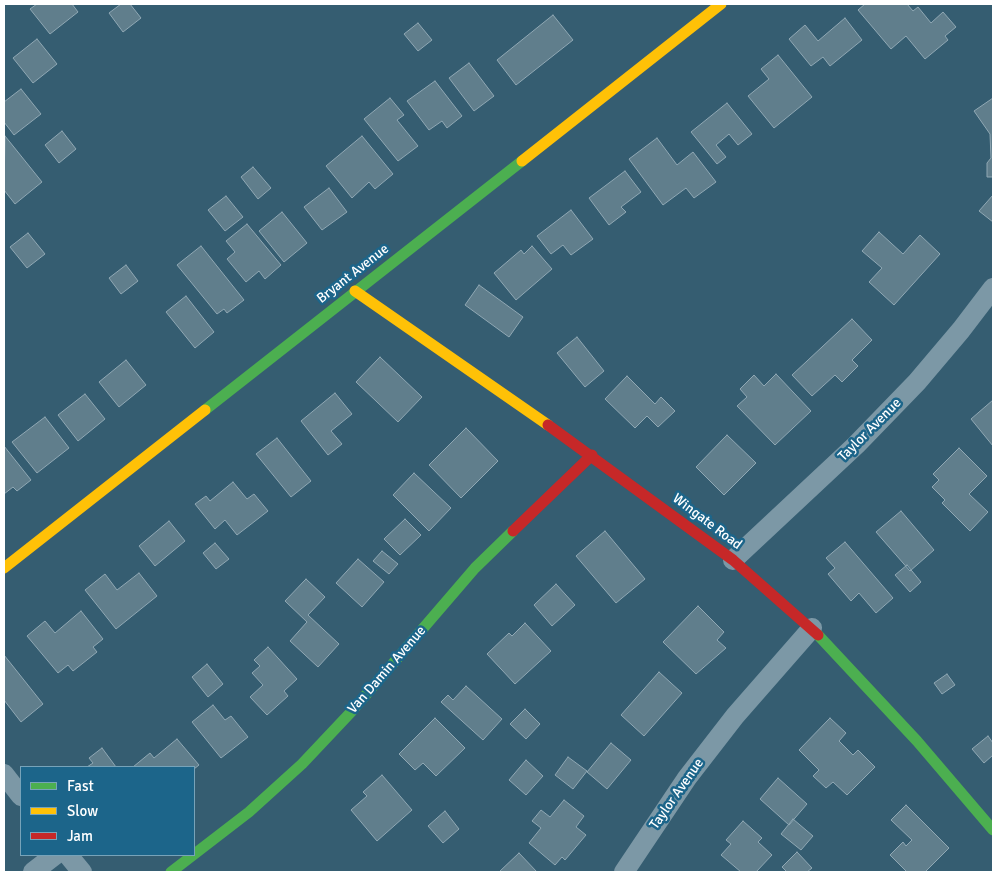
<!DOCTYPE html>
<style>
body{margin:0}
#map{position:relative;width:997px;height:876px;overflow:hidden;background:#355d71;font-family:Signika,sans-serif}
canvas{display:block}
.frame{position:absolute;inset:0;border:5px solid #fff;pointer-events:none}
.legend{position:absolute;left:20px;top:766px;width:175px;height:90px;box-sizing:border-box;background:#1c658a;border:1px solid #77a3b9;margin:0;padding:6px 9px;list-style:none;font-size:15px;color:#fff}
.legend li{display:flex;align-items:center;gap:10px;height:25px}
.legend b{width:25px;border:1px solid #77a3b9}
</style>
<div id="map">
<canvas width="997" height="876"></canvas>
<div class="frame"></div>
<ul class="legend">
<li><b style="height:6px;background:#4caf50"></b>Fast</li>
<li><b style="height:6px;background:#ffc107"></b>Slow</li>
<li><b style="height:6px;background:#c62828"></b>Jam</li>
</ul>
</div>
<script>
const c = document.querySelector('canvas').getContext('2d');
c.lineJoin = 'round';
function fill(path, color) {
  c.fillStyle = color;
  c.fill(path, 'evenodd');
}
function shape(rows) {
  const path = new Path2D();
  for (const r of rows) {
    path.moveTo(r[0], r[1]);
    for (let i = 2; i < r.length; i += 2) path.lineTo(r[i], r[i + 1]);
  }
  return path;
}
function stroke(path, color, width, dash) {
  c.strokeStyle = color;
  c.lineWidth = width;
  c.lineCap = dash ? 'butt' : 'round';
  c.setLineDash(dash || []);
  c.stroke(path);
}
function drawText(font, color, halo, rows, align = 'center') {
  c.font = font + ' Signika,sans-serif';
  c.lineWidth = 5;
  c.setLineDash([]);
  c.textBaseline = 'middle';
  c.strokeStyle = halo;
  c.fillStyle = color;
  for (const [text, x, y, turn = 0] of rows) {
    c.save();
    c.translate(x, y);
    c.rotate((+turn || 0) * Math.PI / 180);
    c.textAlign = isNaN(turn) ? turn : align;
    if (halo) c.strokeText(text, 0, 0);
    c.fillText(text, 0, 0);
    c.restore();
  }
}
const building = shape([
 [37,4,72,4,78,12,50,34,30,9,37,4],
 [121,4,130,4,141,18,123,32,109,13,121,4],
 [865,4,907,4,913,11,918,7,931,23,943,12,956,27,945,36,948,40,925,59,906,36,891,49,858,10,865,4],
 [553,15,573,40,516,85,497,60,553,15],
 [845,18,862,40,830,66,823,57,811,66,789,39,805,25,818,41,845,18],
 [418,23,432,40,418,51,404,34,418,23],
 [37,39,57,64,33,83,13,58,37,39],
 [778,55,812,97,774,128,748,96,769,79,761,69,778,55],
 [469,63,494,96,474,111,449,78,469,63],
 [435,81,462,116,447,128,442,121,429,130,407,101,435,81],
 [21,89,41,114,14,135,4,122,4,102,21,89],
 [390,98,404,115,397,120,418,146,398,161,364,119,390,98],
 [993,98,993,177,987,177,987,163,991,158,990,134,974,111,993,98],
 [727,103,752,134,738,145,729,134,716,145,726,157,717,164,691,132,727,103],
 [62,131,76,149,59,163,45,145,62,131],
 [5,136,42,182,15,204,4,190,5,136],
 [362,136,393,174,375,189,369,182,352,198,326,166,362,136],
 [657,138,677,165,693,152,716,182,694,198,686,188,663,205,629,159,657,138],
 [253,167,271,188,258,199,241,177,253,167],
 [625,171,641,192,621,207,626,212,609,225,589,198,625,171],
 [329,188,347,212,322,230,304,207,329,188],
 [993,195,993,222,979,211,993,195],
 [226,196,243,217,225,231,208,210,226,196],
 [571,210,593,239,571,255,563,245,551,254,537,236,571,210],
 [282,212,307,243,284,262,259,231,282,212],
 [247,224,281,265,265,279,259,271,246,282,227,259,235,252,226,241,247,224],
 [879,232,903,254,920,235,940,254,894,305,869,282,882,268,862,251,879,232],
 [28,233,45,254,27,268,10,247,28,233],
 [201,246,244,300,227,313,224,309,217,314,177,265,201,246],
 [532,246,552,269,516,300,494,273,521,250,524,254,532,246],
 [126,265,138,281,121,294,109,278,126,265],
 [479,285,523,317,509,337,465,305,479,285],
 [186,296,214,332,195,348,166,312,186,296],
 [852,319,872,340,852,360,858,366,842,382,835,375,812,396,792,375,852,319],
 [577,337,604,371,585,387,557,353,577,337],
 [380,357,422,397,398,422,356,382,380,357],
 [126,360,146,385,119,407,99,382,126,360],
 [776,374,811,411,775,445,737,406,747,397,740,389,754,375,764,386,776,374],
 [627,376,655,404,661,397,675,411,658,427,647,416,635,428,605,399,627,376],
 [335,393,352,414,331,431,342,444,328,455,301,421,335,393],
 [85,394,105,419,78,441,58,415,85,394],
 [993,400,993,446,971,419,993,400],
 [45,417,69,448,37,473,12,442,45,417],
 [466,428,498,461,461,498,429,465,466,428],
 [727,435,756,463,724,495,696,467,727,435],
 [277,438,311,481,291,497,256,454,277,438],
 [4,446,31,480,17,491,13,487,4,494,4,446],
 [959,448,987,476,969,494,988,512,970,531,942,503,945,500,932,487,939,480,933,474,959,448],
 [414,473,451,508,429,531,393,495,414,473],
 [233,482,247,499,254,494,268,511,237,535,225,520,215,529,195,504,206,496,210,501,233,482],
 [901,511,934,550,910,571,876,532,901,511],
 [405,519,421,535,400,555,384,539,405,519],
 [169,521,185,541,155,566,139,546,169,521],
 [605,531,645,579,616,603,576,556,605,531],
 [845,542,893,598,876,613,859,593,851,601,828,574,835,568,826,558,845,542],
 [215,543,229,559,216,569,203,553,215,543],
 [382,551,398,564,389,574,373,561,382,551],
 [358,559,384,582,362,607,336,583,358,559],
 [907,565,921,582,910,592,895,575,907,565],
 [139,573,157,596,116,629,85,590,105,574,117,590,139,573],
 [306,579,325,597,308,615,339,644,318,667,290,641,307,622,285,601,306,579],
 [556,584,575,605,552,626,534,605,556,584],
 [698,606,724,632,717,640,726,648,696,674,663,642,698,606],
 [81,611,103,639,93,647,97,652,73,671,68,665,58,673,27,636,45,621,55,633,81,611],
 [525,623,551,651,515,684,487,654,509,633,512,636,525,623],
 [268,647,297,679,284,691,288,696,267,715,250,697,263,685,252,673,260,666,254,660,268,647],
 [4,655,43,704,21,722,4,700,4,655],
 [207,664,223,684,208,697,192,677,207,664],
 [659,672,682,693,644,736,621,715,659,672],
 [947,674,955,685,942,694,934,683,947,674],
 [466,686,502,719,483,740,441,702,448,695,453,700,466,686],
 [213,705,225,720,231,716,248,737,221,758,192,722,213,705],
 [525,709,540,724,526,739,510,724,525,709],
 [435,718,465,748,436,776,423,763,415,770,399,754,435,718],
 [830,718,846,733,839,741,853,755,858,750,875,767,847,795,833,782,826,788,813,776,819,770,799,750,830,718],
 [988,736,993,743,993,755,984,763,972,749,988,736],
 [177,739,199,765,194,769,194,767,133,767,150,753,154,758,177,739],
 [611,743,631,760,607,789,587,772,611,743],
 [102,748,116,767,87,767,93,763,89,758,102,748],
 [568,757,587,771,573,789,555,775,568,757],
 [526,760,543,776,526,795,509,780,526,760],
 [382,775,412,810,377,841,351,810,367,796,363,792,382,775],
 [778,778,807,804,789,825,760,799,778,778],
 [564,800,584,816,576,827,586,835,565,860,562,857,555,865,529,843,541,828,532,821,541,810,550,817,564,800],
 [906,805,949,848,925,872,907,872,890,855,903,842,906,846,912,840,891,820,906,805],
 [445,811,459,829,443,843,428,826,445,811],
 [793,819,813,836,801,850,781,834,793,819],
 [743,821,762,838,758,842,772,855,756,872,741,872,721,855,731,844,726,840,743,821],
 [797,852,812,868,807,872,787,872,782,867,797,852],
 [519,853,537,872,499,872,519,853]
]);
fill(building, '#607e8c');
stroke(building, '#90a8b4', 1);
stroke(shape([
 [733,560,856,445,917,382,961,330,993,288],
 [4,774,21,796],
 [68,855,82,872],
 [33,872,55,855],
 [624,872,687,778,735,716,812,628]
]), '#7c98a6', 20);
stroke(shape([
 [205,410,522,161],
 [818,635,917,741,993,830],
 [171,872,249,812,302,764,352,711,475,568,513,531]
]), '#4caf50', 11);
stroke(shape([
 [522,161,721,4],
 [355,291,548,425],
 [4,568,205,410]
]), '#ffc107', 11);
stroke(shape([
 [548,425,733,560,818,635],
 [513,531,592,455]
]), '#c62828', 11);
drawText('14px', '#fff', '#1c658a', [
 ["Bryant Avenue",353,274,-38],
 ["Taylor Avenue",870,430,-45],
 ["Wingate Road",707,522,37],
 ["Van Damin Avenue",387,670,-49],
 ["Taylor Avenue",677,794,-55]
]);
</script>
